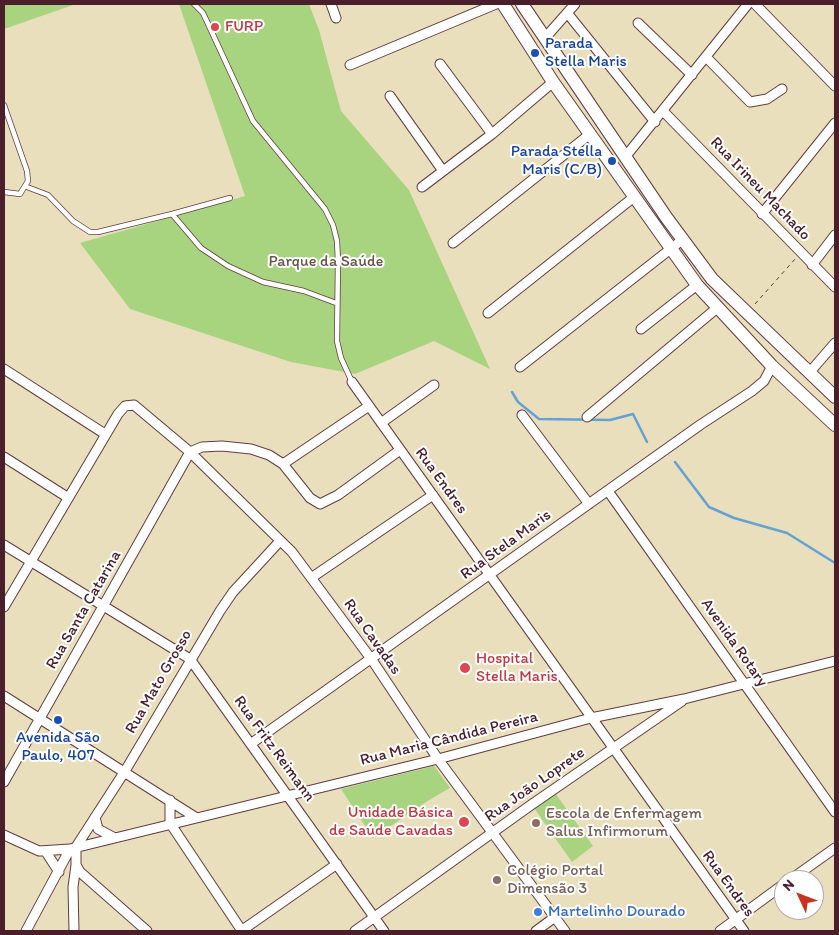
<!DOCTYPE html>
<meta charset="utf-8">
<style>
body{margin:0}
#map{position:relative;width:839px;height:935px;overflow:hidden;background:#eadfbc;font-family:Itim,sans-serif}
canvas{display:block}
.frame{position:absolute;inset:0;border:5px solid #4a1f2b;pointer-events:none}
.north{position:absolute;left:774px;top:870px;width:50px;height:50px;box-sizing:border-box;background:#fff;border:1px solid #b7a5aa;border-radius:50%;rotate:313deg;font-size:14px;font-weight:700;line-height:20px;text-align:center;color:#4a1f2b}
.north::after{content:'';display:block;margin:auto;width:18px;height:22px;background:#c8321e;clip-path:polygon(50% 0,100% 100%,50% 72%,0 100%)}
</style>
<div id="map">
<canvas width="839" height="935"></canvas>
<div class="frame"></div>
<div class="north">N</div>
</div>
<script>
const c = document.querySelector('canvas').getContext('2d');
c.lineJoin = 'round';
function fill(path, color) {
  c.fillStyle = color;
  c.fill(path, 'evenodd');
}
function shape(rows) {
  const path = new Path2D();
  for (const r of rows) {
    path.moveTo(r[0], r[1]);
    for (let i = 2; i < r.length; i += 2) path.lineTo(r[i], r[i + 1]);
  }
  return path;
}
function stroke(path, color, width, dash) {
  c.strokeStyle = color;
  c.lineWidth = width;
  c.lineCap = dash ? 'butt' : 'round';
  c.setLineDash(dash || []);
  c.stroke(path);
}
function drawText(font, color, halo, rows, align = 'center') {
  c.font = font + ' Itim,sans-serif';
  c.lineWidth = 4;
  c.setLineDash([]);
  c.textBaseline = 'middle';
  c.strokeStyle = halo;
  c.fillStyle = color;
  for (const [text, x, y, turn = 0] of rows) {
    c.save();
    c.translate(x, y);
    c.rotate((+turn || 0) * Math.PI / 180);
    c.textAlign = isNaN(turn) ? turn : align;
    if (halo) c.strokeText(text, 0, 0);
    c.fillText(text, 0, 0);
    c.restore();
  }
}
fill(shape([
 [4,4,76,4,4,29],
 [179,4,309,4,319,30,341,111,409,190,490,369,434,341,355,374,291,362,130,309,80,243,245,196],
 [434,766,450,788,429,800,373,838,341,789],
 [555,793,593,846,572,862,534,808]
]), '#a8d37f');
stroke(shape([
 [512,392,518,402,539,419,610,420,633,414,647,442],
 [675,462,709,507,734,518,787,533,835,563]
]), '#64a1d5', 2.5);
const lane = shape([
 [194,4,203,13,253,121,325,209,333,225,337,241,338,261,337,341,341,358,352,382],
 [4,105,27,171,28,181,20,194,4,192],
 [27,187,48,195,73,221,90,232,98,232,172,214,201,248,228,266,263,282,304,291,336,303],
 [172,214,230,198]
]);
const street = shape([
 [331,4,336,18],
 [755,4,835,86],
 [568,14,655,122],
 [638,23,692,75],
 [545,38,575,4],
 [706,57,750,102,767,99,782,89],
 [440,64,492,134],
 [350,65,496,4],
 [390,96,443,171],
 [663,111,835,287],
 [626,156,748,4],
 [422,187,492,134,553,82],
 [762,214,835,123],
 [453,243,590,134],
 [812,265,835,235],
 [488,313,634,197],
 [641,329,697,285],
 [520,367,682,240],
 [4,369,105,434],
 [809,373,835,343],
 [352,382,744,931],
 [522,415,589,504],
 [587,417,717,308],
 [381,423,434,385],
 [4,457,67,497],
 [283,464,369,406],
 [608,491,835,812],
 [4,545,190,659,384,931],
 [311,578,433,495],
 [4,607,118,414,125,406,134,405,190,452,292,552,372,660,438,759,565,931],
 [4,696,195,817],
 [252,743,700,425,752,391,764,381,772,366],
 [4,782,190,452,202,447,222,446,251,449,269,455,283,464,310,498,320,504,338,495,400,450],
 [170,800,170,823,242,931],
 [95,817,98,829,113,837],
 [4,835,39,851,70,849,438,759,591,718,684,699,835,661],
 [46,852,59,872],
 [790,880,835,848],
 [26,931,70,849],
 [74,931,73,887,76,865],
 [147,931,80,872,76,865,76,847,125,771,220,611,233,592,280,541],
 [241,931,337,864],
 [355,931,531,805,682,701],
 [536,931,555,917],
 [720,931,784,884]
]);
const secondary = shape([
 [503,4,553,82,697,285,772,366,835,425],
 [522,4,666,217,712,279,835,397]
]);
stroke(lane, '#623c41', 6);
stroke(street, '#623c41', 11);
stroke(secondary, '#623c41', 14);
stroke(shape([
 [755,304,796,258]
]), '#623c41', 1, [4, 4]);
stroke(lane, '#fff', 4.5);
stroke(street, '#fff', 9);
stroke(secondary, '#fff', 12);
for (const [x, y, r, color] of [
 [215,27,5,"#e0444e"],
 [535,53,5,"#1a4fb4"],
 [612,161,5,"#1a4fb4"],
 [465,668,6,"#e0444e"],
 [58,720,5,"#1a4fb4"],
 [464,822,6,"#e0444e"],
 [536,823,5,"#8d6e63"],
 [497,880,5,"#8d6e63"],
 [538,912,5,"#3f7fe0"]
]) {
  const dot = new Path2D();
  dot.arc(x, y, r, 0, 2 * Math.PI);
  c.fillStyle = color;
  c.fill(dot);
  stroke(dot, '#fff', 2);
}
drawText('16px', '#be3a42', '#fff', [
 ["FURP",225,27],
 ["Hospital",476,659],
 ["Stella Maris",476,677],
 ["Unidade Básica",453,813,"right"],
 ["de Saúde Cavadas",453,831,"right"]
], 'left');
drawText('16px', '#164399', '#fff', [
 ["Parada",545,44],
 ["Stella Maris",545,62],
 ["Parada Stella",602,152,"right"],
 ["Maris (C/B)",602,170,"right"],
 ["Avenida São",58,738,"center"],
 ["Paulo, 407",58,756,"center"]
], 'left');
drawText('16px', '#4a1f2b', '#fff', [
 ["Rua Irineu Machado",760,189,46],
 ["Rua Endres",441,481,54],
 ["Rua Stela Maris",506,545,-36],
 ["Rua Santa Catarina",84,610,-60],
 ["Rua Cavadas",372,637,55],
 ["Avenida Rotary",734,643,55],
 ["Rua Mato Grosso",159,682,-60],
 ["Rua Maria Cândida Pereira",449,739,-14],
 ["Rua Fritz Reimann",274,749,54],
 ["Rua João Loprete",535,785,-35],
 ["Rua Endres",728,884,54]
]);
drawText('16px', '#654', '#fff', [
 ["Parque da Saúde",326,262]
]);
drawText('16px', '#785e54', '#fff', [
 ["Escola de Enfermagem",546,814],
 ["Salus Infirmorum",546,832],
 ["Colégio Portal",507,871],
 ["Dimensão 3",507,889]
], 'left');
drawText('16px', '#366cbe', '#fff', [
 ["Martelinho Dourado",548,912]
], 'left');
</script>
